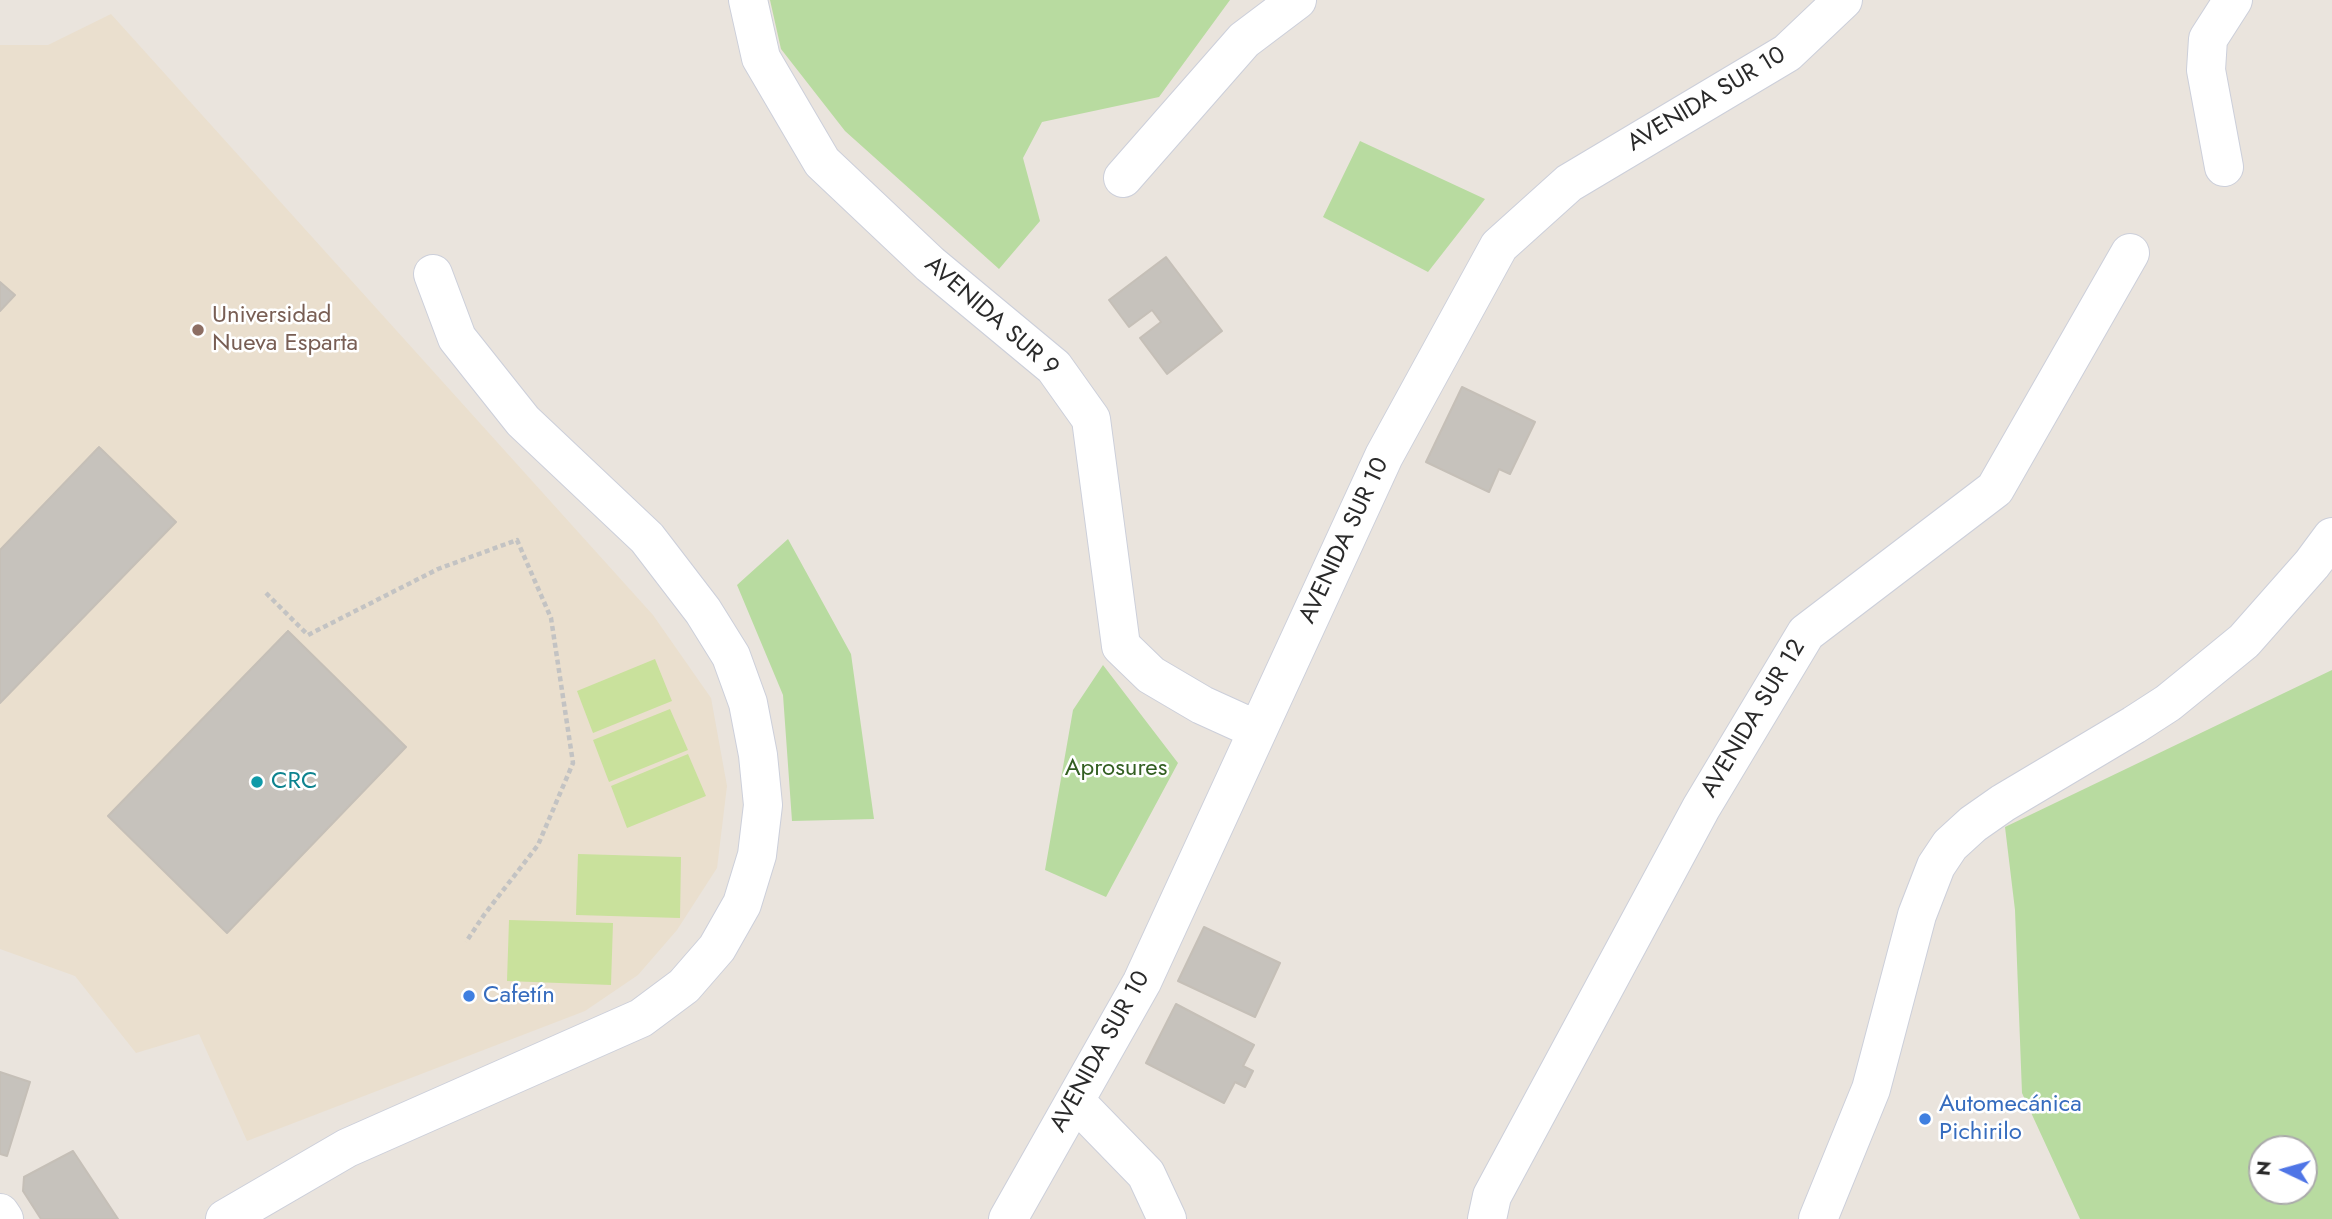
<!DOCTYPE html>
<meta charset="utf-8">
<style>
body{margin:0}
#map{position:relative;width:2332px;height:1219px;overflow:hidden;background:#eae4dd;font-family:Jost,sans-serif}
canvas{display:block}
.north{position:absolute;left:2248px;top:1135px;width:70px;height:70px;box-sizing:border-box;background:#fff;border:2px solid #aaa;border-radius:50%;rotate:275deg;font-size:19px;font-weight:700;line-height:28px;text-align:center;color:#2a2a2a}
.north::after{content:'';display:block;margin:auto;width:24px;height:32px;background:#4f75e6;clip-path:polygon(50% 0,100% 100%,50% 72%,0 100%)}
</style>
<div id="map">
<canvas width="2332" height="1219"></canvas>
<div class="north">N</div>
</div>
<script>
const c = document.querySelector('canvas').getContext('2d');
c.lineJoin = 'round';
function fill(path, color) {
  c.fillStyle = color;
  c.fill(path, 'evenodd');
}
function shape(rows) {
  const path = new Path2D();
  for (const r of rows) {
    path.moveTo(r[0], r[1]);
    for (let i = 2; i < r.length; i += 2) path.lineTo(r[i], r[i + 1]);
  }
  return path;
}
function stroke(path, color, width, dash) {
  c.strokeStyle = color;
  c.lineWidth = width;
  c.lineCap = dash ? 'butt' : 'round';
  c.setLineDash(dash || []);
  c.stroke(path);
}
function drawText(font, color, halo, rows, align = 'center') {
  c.font = font + ' Jost,sans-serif';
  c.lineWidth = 5;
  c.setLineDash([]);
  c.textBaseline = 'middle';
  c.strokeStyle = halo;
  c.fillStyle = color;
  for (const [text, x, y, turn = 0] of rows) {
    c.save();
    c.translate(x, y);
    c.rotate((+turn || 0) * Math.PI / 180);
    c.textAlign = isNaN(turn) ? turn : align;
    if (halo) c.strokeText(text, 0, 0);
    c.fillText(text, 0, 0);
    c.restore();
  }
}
fill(shape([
 [111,14,653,615,711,698,727,786,717,868,677,930,638,975,585,1011,247,1141,199,1034,136,1053,75,976,0,949,0,45,48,45]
]), '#eadfce');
fill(shape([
 [770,0,1230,0,1159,97,1042,122,1023,158,1040,221,999,269,845,131,781,49],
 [1360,141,1485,199,1428,272,1323,217],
 [788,539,851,654,874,819,792,821,783,695,737,585],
 [1103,665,1178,763,1106,897,1045,870,1073,710],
 [2332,670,2332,1219,2080,1219,2022,1093,2015,910,2005,827],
 [2262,1149,2304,1149,2304,1191,2262,1191]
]), '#b8dba0');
fill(shape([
 [655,659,672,701,593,733,577,691],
 [670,709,688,750,609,782,593,740],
 [688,754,706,796,627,828,611,786],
 [578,854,681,857,680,918,576,915],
 [509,920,613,923,611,985,507,981]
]), '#c9e19c');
const building = shape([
 [1166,257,1222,331,1167,374,1140,338,1161,322,1152,310,1129,327,1109,300,1166,257],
 [0,282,15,295,0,311,0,282],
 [1462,387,1535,422,1510,474,1499,469,1489,492,1426,462,1462,387],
 [99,447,176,522,0,703,0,550,99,447],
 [288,631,406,747,227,933,108,816,288,631],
 [1204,927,1280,963,1255,1017,1178,981,1204,927],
 [1176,1004,1254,1045,1243,1066,1253,1071,1245,1087,1235,1082,1224,1103,1146,1063,1176,1004],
 [0,1072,30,1082,7,1156,0,1154,0,1072],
 [73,1151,118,1219,41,1219,23,1191,24,1177,73,1151]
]);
fill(building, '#c6c2bc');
stroke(building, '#c5bfb7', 2);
const minor = shape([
 [748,0,761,58,822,162,930,264,1054,367,1091,419,1121,646,1151,675,1202,705,1257,730],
 [2224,167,2206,70,2208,39,2233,0],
 [1123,178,1244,40,1297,0],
 [1075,1101,1146,1174,1167,1219],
 [0,1213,4,1219],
 [225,1219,347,1148,641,1018,684,986,717,948,742,904,757,855,763,805,758,755,748,703,731,656,703,611,647,538,523,421,457,338,433,274],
 [1008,1219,1142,982,1384,456,1499,246,1569,183,1787,53,1843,0],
 [1487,1219,1492,1196,1701,808,1806,633,1995,489,2130,253],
 [1818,1219,1871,1089,1917,915,1936,866,1950,845,1973,824,2003,803,2134,725,2168,703,2200,677,2244,641,2312,564,2332,537]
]);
stroke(minor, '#cccfda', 40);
stroke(shape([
 [266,593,308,635,438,569,517,540,551,618,573,763,538,845,484,915,466,942]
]), '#c3c3c3', 4.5, [5, 3.5]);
stroke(minor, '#fff', 38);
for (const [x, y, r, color] of [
 [198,330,7,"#8d6e63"],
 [257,782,7,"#0f9aa8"],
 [469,996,7,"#3f7fe0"],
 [1925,1119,7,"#3f7fe0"]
]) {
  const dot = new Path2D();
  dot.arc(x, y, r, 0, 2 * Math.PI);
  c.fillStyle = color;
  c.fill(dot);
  stroke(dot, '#fff', 2.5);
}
drawText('24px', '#2a2a2a', '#fff', [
 ["AVENIDA SUR 10",1707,100,-31],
 ["AVENIDA SUR 9",991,317,41],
 ["AVENIDA SUR 10",1345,541,-65],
 ["AVENIDA SUR 12",1754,719,-59],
 ["AVENIDA SUR 10",1101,1052,-61]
]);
drawText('24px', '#785e54', '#fff', [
 ["Universidad",212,316],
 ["Nueva Esparta",212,344]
], 'left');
drawText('24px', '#335f22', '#fff', [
 ["Aprosures",1116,769]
]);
drawText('24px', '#0d838f', '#fff', [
 ["CRC",271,782]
], 'left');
drawText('24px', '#366cbe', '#fff', [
 ["Cafetín",483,996],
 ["Automecánica",1939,1105],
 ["Pichirilo",1939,1133]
], 'left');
</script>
